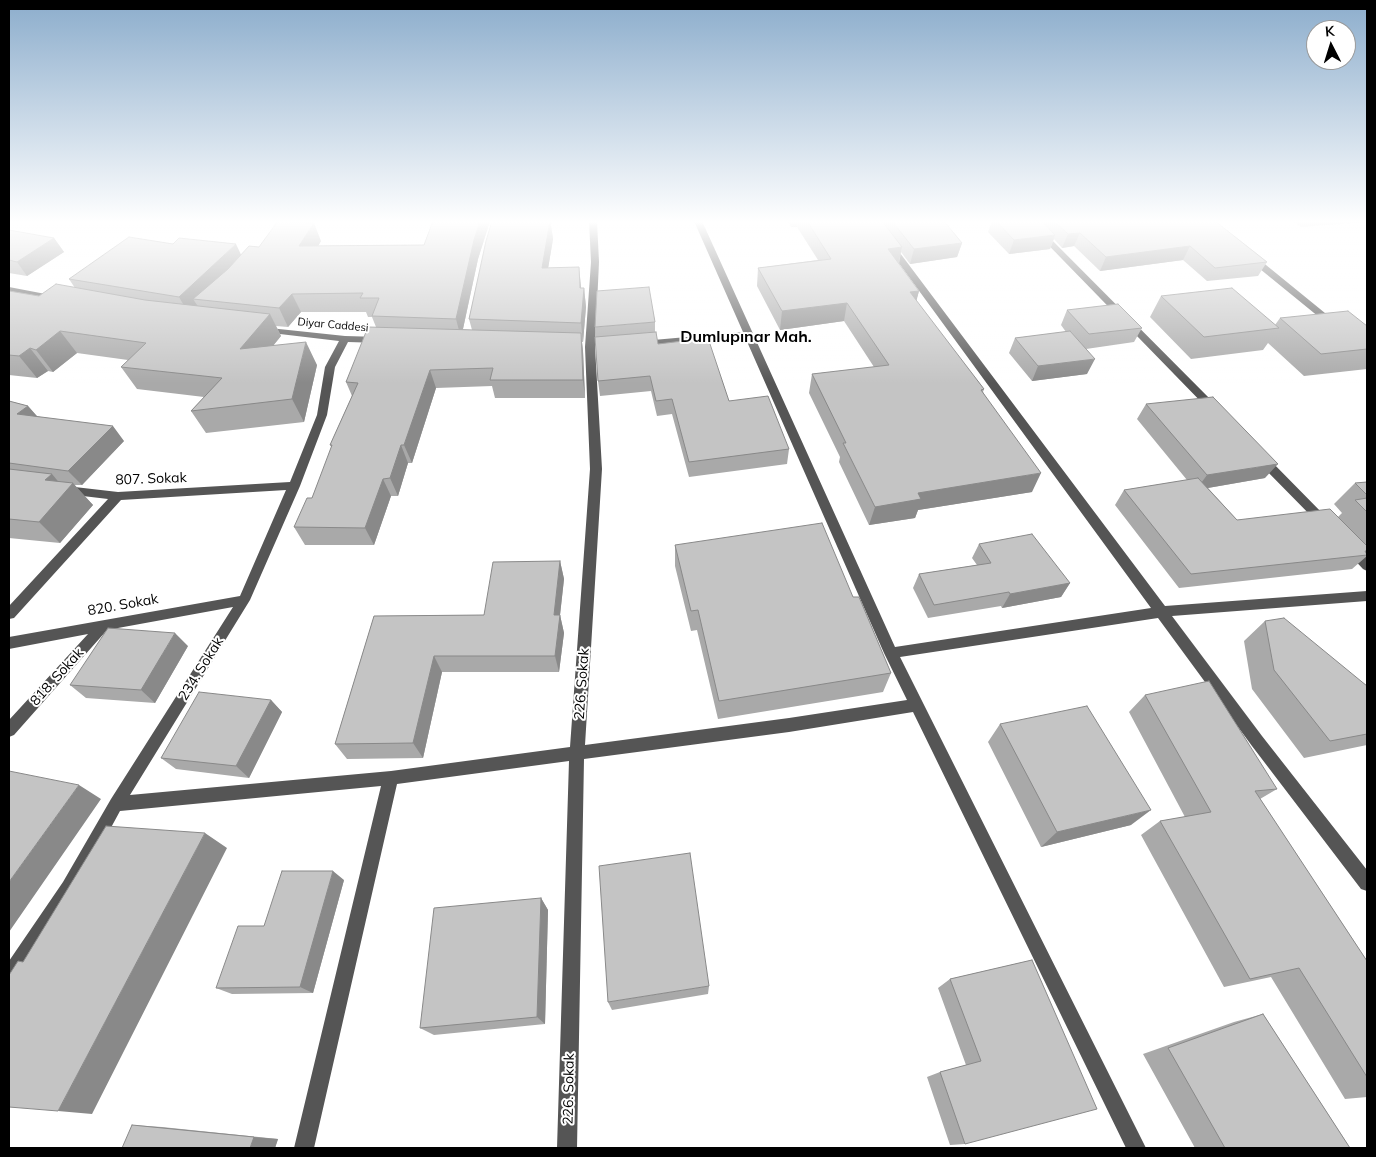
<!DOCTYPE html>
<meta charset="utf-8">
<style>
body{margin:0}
#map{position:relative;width:1376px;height:1157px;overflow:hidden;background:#fff;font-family:Mulish,sans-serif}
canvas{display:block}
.frame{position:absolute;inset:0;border:10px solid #000;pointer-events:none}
.north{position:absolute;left:1306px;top:20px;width:50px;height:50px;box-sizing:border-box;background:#fff;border:1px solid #999;border-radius:50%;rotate:355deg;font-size:14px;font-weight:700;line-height:20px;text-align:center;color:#000}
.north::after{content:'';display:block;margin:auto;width:18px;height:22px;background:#000;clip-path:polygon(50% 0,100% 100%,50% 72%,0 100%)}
</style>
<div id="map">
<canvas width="1376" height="1157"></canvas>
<div class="frame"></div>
<div class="north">K</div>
</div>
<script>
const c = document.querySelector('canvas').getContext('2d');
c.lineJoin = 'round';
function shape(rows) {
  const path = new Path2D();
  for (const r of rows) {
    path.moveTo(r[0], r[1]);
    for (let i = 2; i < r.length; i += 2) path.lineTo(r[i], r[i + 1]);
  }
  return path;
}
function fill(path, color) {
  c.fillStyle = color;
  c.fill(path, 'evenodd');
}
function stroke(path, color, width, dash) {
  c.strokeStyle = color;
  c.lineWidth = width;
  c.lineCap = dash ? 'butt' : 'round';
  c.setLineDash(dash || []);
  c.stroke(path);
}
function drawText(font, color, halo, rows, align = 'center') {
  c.font = font + ' Mulish,sans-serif';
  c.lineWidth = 4;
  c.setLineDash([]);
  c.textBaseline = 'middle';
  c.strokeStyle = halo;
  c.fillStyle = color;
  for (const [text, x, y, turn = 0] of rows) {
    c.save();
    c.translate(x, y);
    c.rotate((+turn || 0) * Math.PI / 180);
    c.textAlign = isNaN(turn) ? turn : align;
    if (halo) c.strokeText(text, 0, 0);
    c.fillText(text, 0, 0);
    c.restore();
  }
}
fill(shape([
 [589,221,597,221,599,262,595,347,602,469,585,745,789,718,907,700,884,653,745,337,642,347,637,344,642,341,743,332,694,221,702,221,895,647,1151,608,868,221,876,221,1165,606,1367,591,1367,601,1172,616,1262,736,1367,870,1367,891,1361,889,1252,746,1158,618,900,657,1146,1148,1126,1148,913,712,789,732,584,759,577,1148,557,1148,569,761,397,784,314,1148,294,1148,381,786,120,811,75,894,15,982,9,985,9,961,63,882,111,799,233,607,107,630,14,735,9,737,9,720,88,634,9,649,9,637,240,596,286,490,121,500,14,618,9,619,9,606,108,499,66,494,60,490,62,487,66,486,118,492,290,482,317,415,325,367,339,341,263,332,258,329,260,327,345,336,380,337,385,340,380,343,348,342,335,367,327,415,300,486,250,600,130,795,391,771,570,747,590,469,585,347,591,262,589,221],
 [1025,221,1033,221,1219,408,1220,410,1219,412,1211,412,1025,221],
 [1249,256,1255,256,1336,322,1336,326,1330,326,1249,260,1249,256],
 [9,287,56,296,60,299,56,302,9,293,9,287],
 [1262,455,1266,456,1329,520,1331,523,1329,526,1321,526,1258,462,1257,459,1262,455],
 [1350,543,1354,545,1367,558,1367,571,1363,569,1346,551,1344,548,1346,545,1350,543]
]), '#555');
fill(shape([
 [433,221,490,221,478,259,463,329,472,330,469,319,492,221,552,221,551,225,553,239,548,268,581,288,584,288,586,307,583,342,582,342,583,351,585,398,495,398,492,386,436,388,412,463,408,463,398,496,391,496,374,545,305,545,294,527,312,498,332,448,330,445,352,396,346,382,376,327,372,317,368,317,366,312,301,312,288,327,276,326,281,336,273,346,317,365,304,422,206,433,191,411,204,397,137,389,121,367,128,360,77,353,53,372,48,371,37,378,9,375,9,291,39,296,75,288,69,279,241,255,259,247,321,241,318,246,424,245],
 [788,221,944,221,962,243,957,257,910,264,901,252,899,264,919,291,916,301,984,389,983,392,1032,492,918,510,915,518,869,525,839,462,840,457,809,393,812,374,874,367,844,321,780,330,757,286,758,268,818,260,797,227,791,227],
 [992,221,1215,221,1267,262,1258,276,1207,281,1183,260,1100,271,1074,246,1062,248,1054,239,1050,249,1009,254,988,232],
 [1293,221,1367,221,1367,222,1301,227],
 [9,230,54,238,64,252,27,276,9,273],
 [1161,296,1275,325,1280,318,1367,326,1367,369,1304,376,1268,343,1263,350,1191,359,1150,317],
 [1067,310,1142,328,1134,342,1086,349,1087,374,1032,381,1009,353,1015,338,1066,332,1061,325],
 [655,322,655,332,658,344,789,449,787,464,689,477,672,414,657,416,651,391,600,396,598,381,595,327],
 [9,401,28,406,37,416,124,441,82,485,74,485,93,505,60,543,9,538],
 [1146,404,1265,478,1208,488,1237,520,1338,517,1342,513,1334,504,1355,483,1367,482,1367,556,1352,569,1179,588,1115,505,1124,490,1187,480,1137,419],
 [979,544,1070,583,1061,597,1002,608,1001,606,928,618,913,588,919,574,977,565,972,558],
 [675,545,853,597,891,673,883,692,718,719,697,630,691,631,675,566],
 [560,561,564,579,560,615,564,633,559,672,442,672,423,758,347,759,335,744,374,616,484,615],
 [1265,621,1367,686,1367,745,1304,758,1252,689,1244,641],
 [188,646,155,703,86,698,70,685],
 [1145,695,1277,789,1260,799,1367,961,1367,1097,1345,1099,1271,977,1224,987,1141,835,1160,821,1185,817,1129,712],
 [271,700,282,712,249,778,176,769,161,758],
 [1000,724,1131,825,1041,847,988,742],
 [344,880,313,993,232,994,216,988,264,926],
 [541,898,548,910,545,1024,434,1035,420,1028],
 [1032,960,965,1144,950,1145,927,1077,940,1072,966,1065,938,988,950,979],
 [709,986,708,994,612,1010,608,1002],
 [1263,1014,1350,1148,1195,1148,1143,1054,1234,1022],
 [132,1125,162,1127,278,1139,275,1148]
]), '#a9a9a9');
fill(shape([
 [480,221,490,221,478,259,461,338,456,319,474,240],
 [546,221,552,221,551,225,553,239,545,287,542,268],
 [792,221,797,221,797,227,791,227],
 [314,223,321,241,307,265,299,246],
 [1080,233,1074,246,1062,248,1068,234],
 [1055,235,1050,249,1009,254,1014,240],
 [54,238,64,252,27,276,17,262],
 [962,243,957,257,910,264,914,249],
 [236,244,245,263,193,299,199,308,190,316,179,297],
 [1190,246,1183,260,1100,271,1106,257],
 [902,247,898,265,888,249],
 [579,267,581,286,582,307,584,288,586,307,583,342,581,323],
 [919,291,914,310,910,292],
 [292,294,301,312,288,327,279,308],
 [847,303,844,321,780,330,782,311],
 [270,314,281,336,252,371,240,349],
 [60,331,77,353,53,372,36,350],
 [581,333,583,351,585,398,583,380],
 [306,342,317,365,304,422,292,399],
 [30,348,48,371,37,378,19,356],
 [1095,359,1087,374,1032,381,1038,366],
 [430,370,436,388,412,463,404,445],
 [28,406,41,421,17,414],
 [113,426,124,441,82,485,68,471],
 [401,445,408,463,398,496,390,478],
 [1278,464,1265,478,1196,490,1207,475],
 [1041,473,1032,492,918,510,915,518,869,525,875,507,918,493],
 [52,474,66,491,73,483,93,505,60,543,39,522,45,480],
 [383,479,391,496,374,545,365,528],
 [560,561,564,579,558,633,554,615],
 [1070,583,1061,597,1002,608,1010,594],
 [560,615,564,633,559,672,555,656],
 [175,633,188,646,155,703,141,690],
 [434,656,442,672,423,758,413,743],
 [271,700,282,712,249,778,236,766],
 [79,785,101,799,9,932,9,882],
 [1151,810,1131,825,1041,847,1057,832],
 [205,833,227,848,92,1114,58,1111],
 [333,871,344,880,313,993,300,987],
 [541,898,548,910,545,1024,537,1017],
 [254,1137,278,1139,275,1148,250,1148]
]), '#898989');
const building = shape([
 [278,221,314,223,299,246,424,245,433,221,480,221,474,240,456,319,372,316,379,298,360,298,363,293,292,294,279,308,193,299,228,269,249,246,259,247,278,221],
 [492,221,550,221,542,268,579,267,580,288,584,288,581,323,469,319,486,241,492,221],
 [807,221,882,221,902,247,888,249,919,291,910,292,984,389,981,390,1041,473,918,493,921,499,875,507,843,443,846,443,812,374,889,365,847,303,782,311,758,268,831,259,807,221],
 [892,221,944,221,962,243,914,249,892,221],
 [996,221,1042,221,1055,235,1014,240,996,221],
 [1054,221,1215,221,1267,262,1215,268,1190,246,1106,257,1080,233,1068,234,1054,221],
 [9,230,54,238,17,262,9,260,9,230],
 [129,237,173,244,179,238,236,244,179,297,69,279,129,237],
 [56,284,145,300,270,314,240,349,306,342,292,399,191,411,222,378,121,367,146,343,60,331,36,350,30,348,19,356,9,355,9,291,39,296,56,284],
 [649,287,655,322,595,327,597,291,649,287],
 [1232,288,1279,328,1204,337,1161,296,1232,288],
 [1118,304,1142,328,1089,334,1067,310,1118,304],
 [1348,311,1367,326,1367,349,1321,354,1280,318,1348,311],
 [368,327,581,333,583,380,490,380,493,368,430,370,404,445,401,445,390,478,383,479,365,528,294,527,307,498,312,498,332,445,330,445,358,383,346,382,368,327],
 [1070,331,1095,359,1038,366,1015,338,1070,331],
 [656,332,658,344,708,338,729,401,768,396,789,449,689,462,672,399,656,401,650,376,598,381,595,337,656,332],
 [1213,397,1278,464,1207,475,1146,404,1213,397],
 [9,401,28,406,17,414,113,426,68,471,9,463,9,401],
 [9,469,52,474,45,480,73,483,39,522,9,519,9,469],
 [1198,478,1237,520,1330,509,1367,546,1367,551,1365,551,1367,555,1191,574,1124,490,1198,478],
 [1367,482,1367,495,1355,483,1367,482],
 [1367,498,1367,512,1355,500,1367,498],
 [822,523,853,597,859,597,891,673,719,701,698,610,691,611,675,545,822,523],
 [1032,534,1070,583,1010,594,1009,592,934,605,919,574,991,563,979,544,1032,534],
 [560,561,554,615,560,615,555,656,434,656,413,743,335,744,374,616,484,615,493,562,560,561],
 [1284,618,1367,686,1367,734,1330,741,1274,670,1265,621,1284,618],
 [108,628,175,633,141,690,70,685,108,628],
 [1209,681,1277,789,1255,791,1367,961,1367,1077,1299,968,1250,979,1160,821,1211,812,1145,695,1209,681],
 [199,692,271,700,236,766,161,758,199,692],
 [1087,706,1151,810,1057,832,1000,724,1087,706],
 [9,771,79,785,9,882,9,771],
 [106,826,205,833,58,1111,9,1107,9,975,18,961,23,962,106,826],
 [690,853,709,986,608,1002,599,866,690,853],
 [282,871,333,871,300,987,216,988,238,926,264,926,282,871],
 [541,898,537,1017,420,1028,434,908,541,898],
 [1032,960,1097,1109,965,1144,940,1072,981,1061,950,979,1032,960],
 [1263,1014,1350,1148,1225,1148,1168,1048,1263,1014],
 [132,1125,254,1137,250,1148,122,1148,132,1125]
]);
fill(building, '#c4c4c4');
stroke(building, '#898989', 1);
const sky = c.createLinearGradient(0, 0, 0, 383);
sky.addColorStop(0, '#8cadcc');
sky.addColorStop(0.58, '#fff');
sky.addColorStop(1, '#ffffff00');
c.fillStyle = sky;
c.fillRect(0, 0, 1376, 383);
drawText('11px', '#000', '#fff', [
 ["Diyar Caddesi",333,325,5]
]);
drawText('14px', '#000', '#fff', [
 ["807. Sokak",151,479,-2],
 ["820. Sokak",123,605,-10],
 ["234. Sokak",201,669,-58],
 ["818. Sokak",57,677,-48],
 ["226. Sokak",582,684,-86],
 ["226. Sokak",569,1089,-89]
]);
drawText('bold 16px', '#000', '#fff', [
 ["Dumlupınar Mah.",746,337]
]);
</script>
